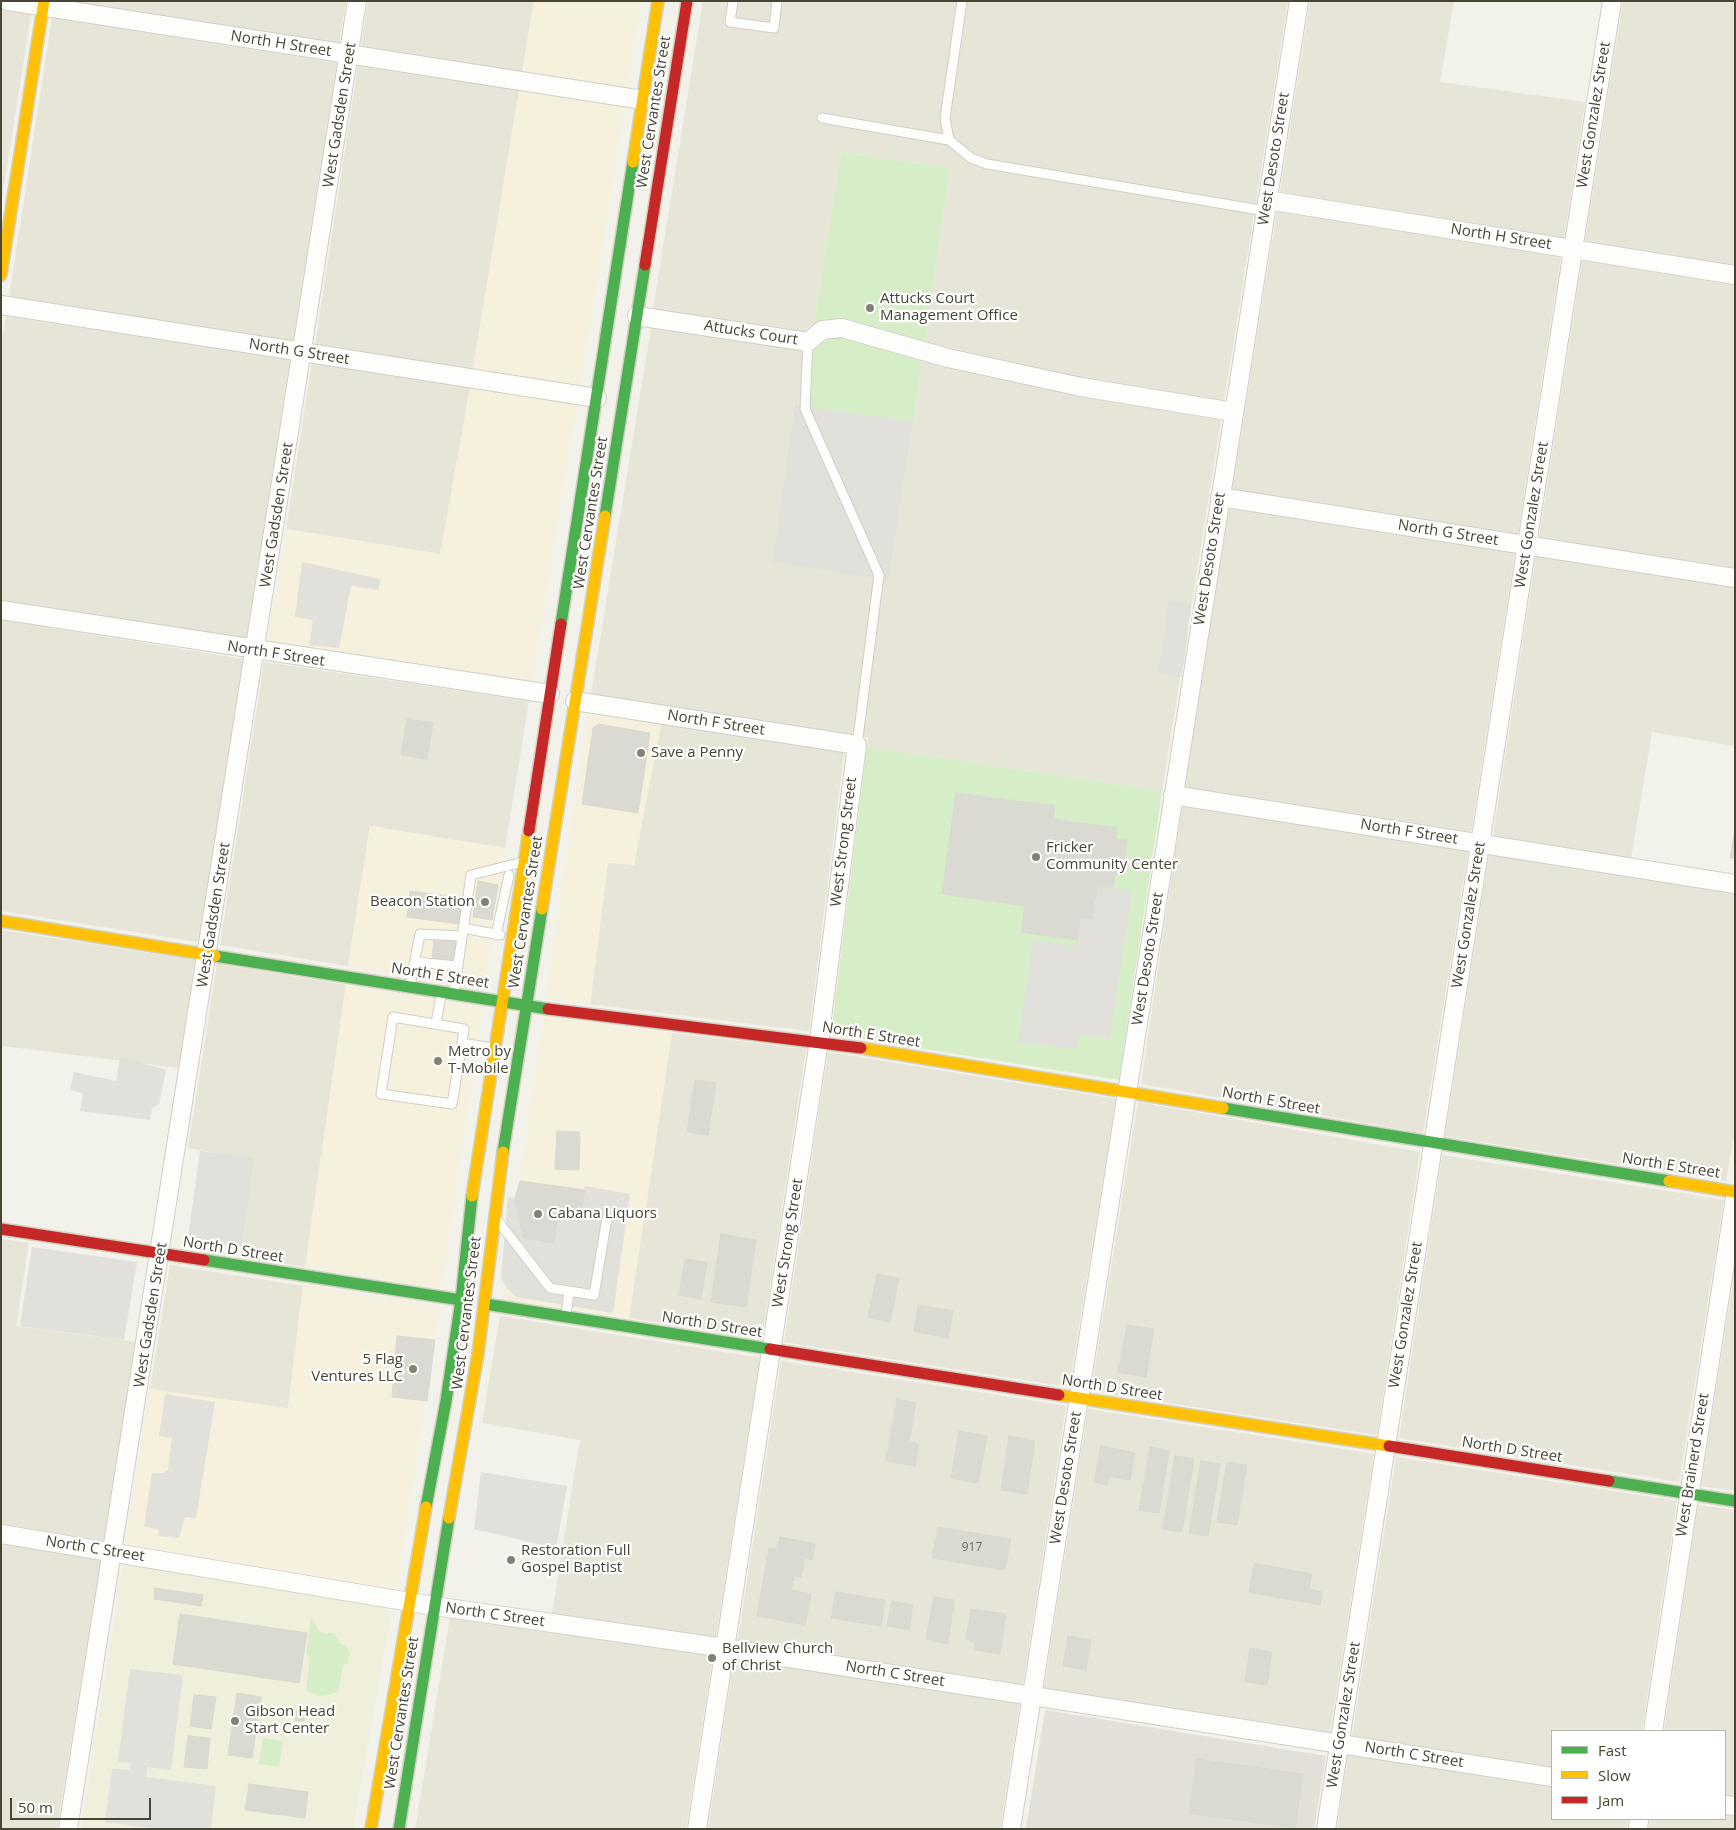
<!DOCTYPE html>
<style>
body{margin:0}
#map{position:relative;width:1736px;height:1830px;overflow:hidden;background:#f2f1ea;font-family:"Open Sans",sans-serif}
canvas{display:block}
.frame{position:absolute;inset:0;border:2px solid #484535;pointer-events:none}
.legend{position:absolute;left:1551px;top:1730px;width:175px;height:90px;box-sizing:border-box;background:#fff;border:1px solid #b6b5ae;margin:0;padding:6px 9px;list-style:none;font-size:15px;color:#484535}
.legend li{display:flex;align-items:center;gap:10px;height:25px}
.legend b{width:25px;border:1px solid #b6b5ae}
.scale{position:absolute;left:10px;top:1798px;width:141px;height:22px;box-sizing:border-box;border:2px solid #484535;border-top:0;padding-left:6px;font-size:15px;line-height:18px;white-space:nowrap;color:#484535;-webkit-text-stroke:4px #fff;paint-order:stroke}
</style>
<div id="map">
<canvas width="1736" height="1830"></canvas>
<div class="frame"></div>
<ul class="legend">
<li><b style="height:6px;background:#4caf50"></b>Fast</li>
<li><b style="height:6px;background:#ffc107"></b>Slow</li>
<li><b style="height:6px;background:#c62828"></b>Jam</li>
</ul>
<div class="scale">50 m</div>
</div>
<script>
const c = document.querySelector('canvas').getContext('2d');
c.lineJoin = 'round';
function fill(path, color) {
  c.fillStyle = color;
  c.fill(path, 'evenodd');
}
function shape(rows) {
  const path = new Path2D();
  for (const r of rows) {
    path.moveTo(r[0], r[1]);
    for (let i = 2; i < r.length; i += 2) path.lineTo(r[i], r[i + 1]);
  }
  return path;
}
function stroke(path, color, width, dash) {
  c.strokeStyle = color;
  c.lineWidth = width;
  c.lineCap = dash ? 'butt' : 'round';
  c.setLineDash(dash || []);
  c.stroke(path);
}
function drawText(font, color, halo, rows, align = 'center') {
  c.font = font + ' "Open Sans",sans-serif';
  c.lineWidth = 4.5;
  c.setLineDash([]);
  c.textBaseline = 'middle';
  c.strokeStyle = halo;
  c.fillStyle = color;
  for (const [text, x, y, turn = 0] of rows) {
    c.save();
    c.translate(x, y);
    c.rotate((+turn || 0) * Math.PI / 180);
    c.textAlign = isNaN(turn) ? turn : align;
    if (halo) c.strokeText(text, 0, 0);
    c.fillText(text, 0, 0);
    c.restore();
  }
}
fill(shape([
 [70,1,346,1,339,44],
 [368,1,534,1,522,72,361,47],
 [703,1,1288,1,1224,401,1083,378,925,342,950,168,841,152,814,323,804,331,653,309],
 [1310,1,1454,1,1440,82,1585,102,1564,238,1280,192],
 [1623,1,1735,1,1735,265,1585,241],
 [1,10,31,14,1,204],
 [52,18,337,63,293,341,9,297],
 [358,66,519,90,473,369,315,345],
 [1277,211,1561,256,1518,534,1232,490],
 [1582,260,1735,284,1735,569,1539,538],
 [6,316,290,360,246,640,1,601,1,345],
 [651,328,807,351,913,425,922,361,955,370,1078,396,1221,420,1162,791,867,747,868,737,591,694],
 [312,363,470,388,441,554,286,529],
 [1229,509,1515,553,1471,832,1185,787],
 [1536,556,1735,588,1735,746,1652,732,1631,858,1493,836],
 [1,620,243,659,199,942,1,911],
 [264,662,529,701,505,848,370,826,348,966,220,945],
 [661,724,844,753,809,1031,590,1004,608,862,634,865],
 [1182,806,1468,851,1423,1133,1141,1084],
 [1489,854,1735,893,1735,1129,1726,1181,1445,1136],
 [1,930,195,960,179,1068,3,1046,1,1055],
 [217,964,346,985,305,1267,241,1257,253,1159,188,1148],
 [672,1033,806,1049,762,1339,629,1318],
 [828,1052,1116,1099,1069,1387,784,1342],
 [1138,1102,1420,1152,1377,1435,1091,1391],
 [1442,1155,1724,1200,1679,1482,1399,1438],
 [1,1239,29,1243,16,1326,136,1342,104,1541,1,1524],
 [170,1265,303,1286,288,1409,150,1389],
 [1735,1270,1735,1491,1701,1486],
 [500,1316,760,1358,716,1637,552,1614,580,1440,482,1423],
 [781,1361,1066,1406,1023,1684,738,1640],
 [1088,1409,1374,1454,1330,1732,1044,1688],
 [1396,1457,1677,1501,1642,1731,1552,1731,1552,1768,1352,1736],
 [1698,1505,1735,1510,1735,1797,1725,1795,1725,1731,1664,1731],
 [1,1544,101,1560,57,1829,1,1829],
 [450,1618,713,1656,686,1829,415,1829],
 [734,1659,1020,1703,1000,1829,708,1829],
 [1348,1754,1552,1787,1552,1819,1628,1819,1627,1829,1337,1829],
 [1725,1814,1735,1816,1735,1829,1649,1829,1650,1819,1725,1819]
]), '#e6e5d7');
fill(shape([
 [534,1,641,1,627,88,522,72],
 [519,90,624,107,580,386,473,369],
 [470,388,576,404,532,682,268,643,286,529,440,554],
 [588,713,661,724,634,865,608,863,590,1004,546,998],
 [370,826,505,848,485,989,348,966],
 [346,985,482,1008,441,1288,305,1267],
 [544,1017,672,1033,629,1318,503,1298],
 [303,1286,439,1306,396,1590,125,1544,150,1389,288,1408]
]), '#f5f1dc');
fill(shape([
 [1045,1710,1326,1756,1314,1829,1026,1829]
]), '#e2e0d8');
fill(shape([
 [137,1564,373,1603,388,1613,390,1619,353,1829,81,1829,122,1570,128,1565]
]), '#f0efdb');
fill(shape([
 [841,152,950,168,925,342,845,319,814,323],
 [841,337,922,361,913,425,801,407,810,350,816,348,827,340],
 [867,747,1162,791,1119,1080,831,1034],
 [311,1617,318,1630,323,1633,334,1633,340,1644,347,1646,350,1654,347,1664,343,1665,338,1692,324,1696,315,1695,306,1690,310,1656,306,1655],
 [263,1738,283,1741,279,1767,259,1764]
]), '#d6eec8');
fill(shape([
 [795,405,913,421,888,580,773,562],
 [302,562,380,579,379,590,351,586,339,648,309,645,313,620,295,617],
 [1169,601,1191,603,1182,677,1158,674],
 [1097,886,1132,891,1110,1039,1079,1035,1077,1050,1018,1042,1033,940,1076,946,1080,917,1092,919],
 [120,1057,166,1070,159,1104,152,1108,150,1120,80,1111,83,1093,70,1090,74,1072,116,1081],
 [200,1151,254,1158,242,1247,188,1238],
 [585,1186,630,1194,613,1313,516,1297,508,1289,501,1279,508,1197,515,1198,523,1238,553,1243,558,1212,581,1215],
 [32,1247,137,1262,124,1340,20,1326],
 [165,1394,215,1402,196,1518,185,1517,179,1538,158,1536,159,1530,144,1526,152,1473,164,1473,168,1470,172,1438,159,1436],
 [481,1472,567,1486,556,1548,474,1529],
 [130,1669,183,1675,171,1770,147,1767,146,1777,216,1786,211,1829,160,1829,105,1822,112,1769,130,1770,130,1763,118,1762]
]), '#e1e0da');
const building = shape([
 [407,719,433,723,427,759,401,755,407,719],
 [598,724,650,733,638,813,582,804,593,728,598,724],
 [956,793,1055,806,1053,819,1117,828,1115,839,1127,840,1122,876,1115,874,1113,887,1097,886,1092,919,1080,917,1077,940,1021,932,1025,906,942,894,956,793],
 [1735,829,1735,858,1730,858,1735,829],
 [478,881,498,885,492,920,473,917,478,881],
 [410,891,462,898,459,924,407,917,410,891],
 [434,939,457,941,455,961,432,959,434,939],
 [695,1080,716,1083,708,1135,687,1132,695,1080],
 [557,1131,580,1132,579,1170,555,1169,557,1131],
 [520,1181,585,1190,581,1215,558,1212,554,1243,523,1238,515,1198,520,1181],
 [721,1234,756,1240,746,1307,711,1302,721,1234],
 [685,1259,707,1262,701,1299,679,1295,685,1259],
 [877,1274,899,1278,890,1322,868,1317,877,1274],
 [918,1305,953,1311,948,1338,914,1331,918,1305],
 [1127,1325,1154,1329,1146,1377,1118,1372,1127,1325],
 [397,1336,435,1340,427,1401,392,1397,397,1336],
 [897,1399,916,1403,909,1442,919,1444,915,1466,886,1461,897,1399],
 [959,1431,987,1436,978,1483,951,1478,959,1431],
 [1009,1436,1035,1441,1027,1494,1001,1490,1009,1436],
 [1101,1446,1135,1453,1130,1480,1110,1476,1107,1485,1094,1482,1101,1446],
 [1150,1447,1169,1451,1159,1513,1139,1510,1150,1447],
 [1175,1456,1194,1459,1182,1532,1163,1529,1175,1456],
 [1201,1461,1220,1464,1208,1536,1189,1533,1201,1461],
 [1227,1462,1247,1465,1237,1525,1217,1522,1227,1462],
 [938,1527,1011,1539,1005,1570,932,1558,938,1527],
 [780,1537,815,1544,812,1560,805,1558,801,1577,794,1576,791,1590,811,1594,805,1625,757,1616,769,1548,777,1549,780,1537],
 [1254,1563,1312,1574,1309,1589,1322,1592,1320,1605,1249,1592,1254,1563],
 [155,1588,203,1595,201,1606,154,1599,155,1588],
 [836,1592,885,1600,881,1626,831,1618,836,1592],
 [934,1597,954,1600,948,1644,926,1639,934,1597],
 [892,1601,913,1605,909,1630,887,1626,892,1601],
 [971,1609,1006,1614,1000,1654,974,1650,975,1641,966,1640,971,1609],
 [180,1614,307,1633,299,1683,173,1664,180,1614],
 [1068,1636,1091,1640,1086,1670,1063,1666,1068,1636],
 [1250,1648,1272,1652,1267,1685,1245,1682,1250,1648],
 [237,1693,261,1697,252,1758,228,1755,237,1693],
 [194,1695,216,1697,211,1729,190,1726,194,1695],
 [296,1711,305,1711,304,1721,295,1721,296,1711],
 [188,1736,210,1738,207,1769,184,1767,188,1736],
 [1197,1759,1303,1774,1295,1828,1189,1813,1197,1759],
 [249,1784,308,1792,305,1818,245,1810,249,1784]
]);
fill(building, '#dbdad2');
stroke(building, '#dad9cf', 1);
const lane = shape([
 [733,1,730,22,774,28,777,1],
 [962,1,945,118,949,140,971,158,987,164,1266,211],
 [822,118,949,140],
 [808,342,805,409,879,575,857,745],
 [463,928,500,935],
 [496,935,509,875],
 [415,962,458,966],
 [410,985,420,934,462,936],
 [454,993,471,875,519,863],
 [436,1024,441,995],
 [462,1043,464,1029,393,1017,381,1094,452,1104,462,1043,492,1048],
 [498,1221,550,1288,594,1295,607,1218],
 [566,1315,569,1291]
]);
const street = shape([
 [8,1,643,100],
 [1267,200,1735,275],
 [1,305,597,398],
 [637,316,808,342,822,330,842,328,948,358,1081,387,1234,412],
 [1220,497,1735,578],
 [1,610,550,694],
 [575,701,857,745,819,1041,697,1829],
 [1173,795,1735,884],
 [1,1534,434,1606,725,1648,1552,1777],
 [1653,1731,1735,1198],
 [1725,1805,1735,1806],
 [68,1829,357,1],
 [1011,1829,1299,1],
 [1326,1829,1612,1],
 [1638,1829,1639,1819]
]);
const fast = shape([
 [605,516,645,265],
 [561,624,633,162],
 [215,956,548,1009],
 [1223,1108,1669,1181],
 [503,1152,542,909],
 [204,1260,461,1300],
 [485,1304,770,1349],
 [1609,1481,1735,1501],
 [426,1507,446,1401,461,1300,472,1196],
 [399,1829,449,1518]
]);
const slow = shape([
 [633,162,658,1],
 [1,275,44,1],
 [542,909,605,516],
 [1,921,215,956],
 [861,1048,1223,1108],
 [1669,1181,1735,1192],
 [472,1196,529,831],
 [1059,1395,1389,1446],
 [449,1518,478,1354,503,1152],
 [371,1829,426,1507]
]);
const jam = shape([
 [645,265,687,1],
 [529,831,561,624],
 [548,1009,861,1048],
 [1,1229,204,1260],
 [770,1349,1059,1395],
 [1389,1446,1609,1481]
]);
stroke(lane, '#d0cfc7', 11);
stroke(street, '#d0cfc7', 20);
stroke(fast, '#d1d1c0', 14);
stroke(slow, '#d1d1c0', 14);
stroke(jam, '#d1d1c0', 14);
stroke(lane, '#fdfdfc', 9);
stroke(street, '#fdfdfc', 18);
stroke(fast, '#4caf50', 11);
stroke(slow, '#ffc107', 11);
stroke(jam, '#c62828', 11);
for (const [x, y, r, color] of [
 [870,308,5,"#848174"],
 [641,753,5,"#848174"],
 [1036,857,5,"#848174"],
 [485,902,5,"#848174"],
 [438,1061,5,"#848174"],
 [538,1214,5,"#848174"],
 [413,1369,5,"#848174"],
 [511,1560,5,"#848174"],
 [712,1658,5,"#848174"],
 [235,1721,5,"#848174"]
]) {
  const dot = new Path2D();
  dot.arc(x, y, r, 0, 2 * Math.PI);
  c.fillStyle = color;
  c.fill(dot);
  stroke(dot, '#fff', 2);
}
drawText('12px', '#6e6b5d', null, [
 ["917",972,1548]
]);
drawText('15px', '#484535', '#fff', [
 ["North H Street",281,44,9],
 ["West Cervantes Street",654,112,-81],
 ["West Gadsden Street",340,115,-81],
 ["West Gonzalez Street",1594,115,-81],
 ["West Desoto Street",1274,159,-81],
 ["North H Street",1501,237,9],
 ["Attucks Court",751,333,9],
 ["North G Street",299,352,9],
 ["West Cervantes Street",591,513,-81],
 ["West Gadsden Street",277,515,-81],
 ["West Gonzalez Street",1532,515,-81],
 ["North G Street",1448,533,9],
 ["West Desoto Street",1210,559,-81],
 ["North F Street",276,654,9],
 ["North F Street",716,723,9],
 ["North F Street",1409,832,9],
 ["West Strong Street",844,842,-83],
 ["West Cervantes Street",526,912,-81],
 ["West Gadsden Street",214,915,-81],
 ["West Gonzalez Street",1469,915,-81],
 ["West Desoto Street",1148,959,-81],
 ["North E Street",440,976,9],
 ["North E Street",871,1035,9],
 ["North E Street",1271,1101,10],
 ["North E Street",1671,1166,9],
 ["West Strong Street",788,1243,-81],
 ["North D Street",233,1250,9],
 ["West Cervantes Street",467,1313,-83],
 ["West Gadsden Street",151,1315,-81],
 ["West Gonzalez Street",1406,1315,-81],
 ["North D Street",712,1325,9],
 ["North D Street",1112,1388,9],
 ["North D Street",1512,1450,9],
 ["West Brainerd Street",1693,1465,-81],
 ["West Desoto Street",1066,1478,-81],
 ["North C Street",95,1549,9],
 ["North C Street",495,1615,8],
 ["North C Street",895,1674,9],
 ["West Cervantes Street",402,1713,-81],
 ["West Gonzalez Street",1344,1715,-81],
 ["North C Street",1414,1755,9]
]);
drawText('15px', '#484535', '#fff', [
 ["Attucks Court",880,299],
 ["Management Office",880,316],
 ["Save a Penny",651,753],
 ["Fricker",1046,848],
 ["Community Center",1046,865],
 ["Beacon Station",475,902,"right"],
 ["Metro by",448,1052],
 ["T-Mobile",448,1069],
 ["Cabana Liquors",548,1214],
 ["5 Flag",403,1360,"right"],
 ["Ventures LLC",403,1377,"right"],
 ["Restoration Full",521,1551],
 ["Gospel Baptist",521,1568],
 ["Bellview Church",722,1649],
 ["of Christ",722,1666],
 ["Gibson Head",245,1712],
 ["Start Center",245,1729]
], 'left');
</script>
